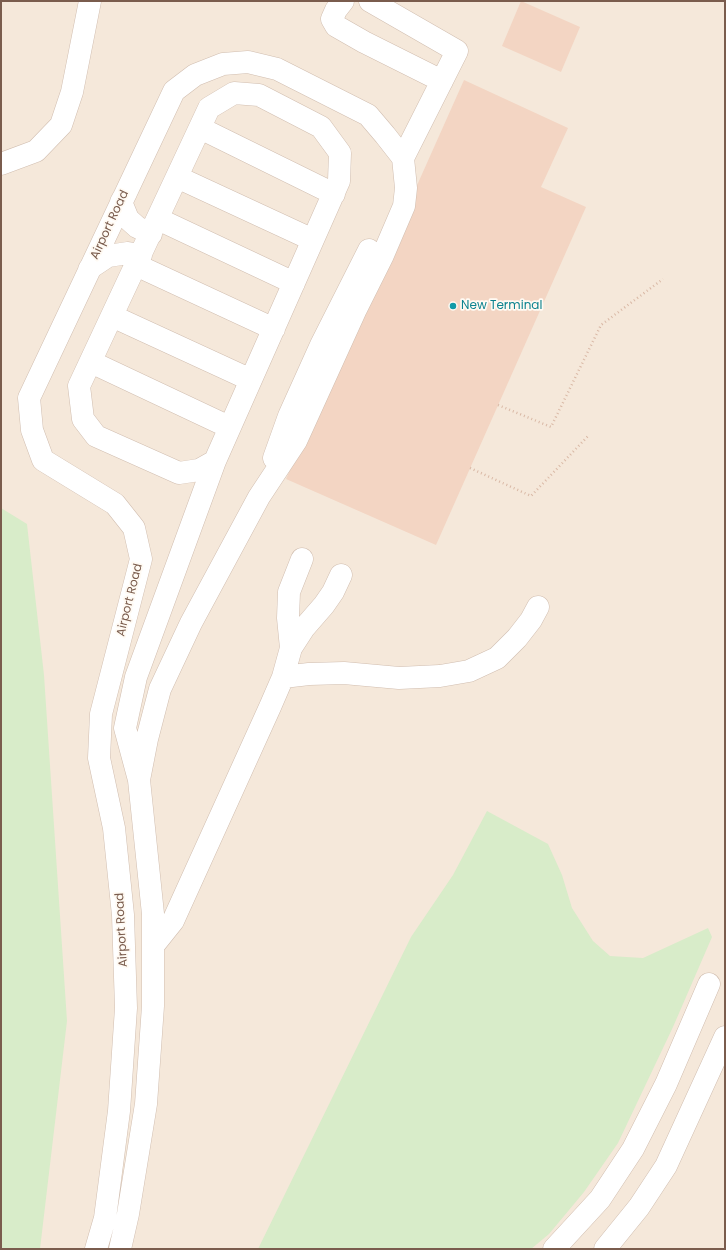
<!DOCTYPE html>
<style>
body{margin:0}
#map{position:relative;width:726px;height:1250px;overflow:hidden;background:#fdf6ec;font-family:Poppins,sans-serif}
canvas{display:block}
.frame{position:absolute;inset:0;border:2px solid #7a5c4d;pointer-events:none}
</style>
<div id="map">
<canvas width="726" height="1250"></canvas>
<div class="frame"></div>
</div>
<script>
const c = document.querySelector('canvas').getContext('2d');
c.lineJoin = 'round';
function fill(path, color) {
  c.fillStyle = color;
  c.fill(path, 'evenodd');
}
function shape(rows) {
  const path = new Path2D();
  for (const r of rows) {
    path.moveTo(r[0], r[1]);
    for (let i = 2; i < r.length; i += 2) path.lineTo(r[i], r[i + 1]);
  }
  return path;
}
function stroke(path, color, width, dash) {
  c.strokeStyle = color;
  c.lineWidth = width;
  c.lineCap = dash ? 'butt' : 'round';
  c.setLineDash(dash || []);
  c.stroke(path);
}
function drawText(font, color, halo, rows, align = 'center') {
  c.font = font + ' Poppins,sans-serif';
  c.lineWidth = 3.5;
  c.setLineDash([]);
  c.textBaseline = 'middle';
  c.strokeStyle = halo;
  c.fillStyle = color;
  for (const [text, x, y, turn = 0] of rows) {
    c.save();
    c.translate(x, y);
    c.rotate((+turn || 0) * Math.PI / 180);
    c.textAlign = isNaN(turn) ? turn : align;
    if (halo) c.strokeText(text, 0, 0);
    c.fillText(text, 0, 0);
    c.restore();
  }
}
fill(shape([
 [1,1,725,1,725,1249,1,1249]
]), '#f5e8da');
fill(shape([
 [1,508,27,524,44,675,67,1021,40,1249,1,1249],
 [487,811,548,844,562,875,572,908,593,941,610,956,643,958,708,928,712,937,673,1027,618,1143,584,1192,549,1234,531,1249,258,1249,411,937,453,875]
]), '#d8ecc9');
fill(shape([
 [521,1,580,27,561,72,502,46],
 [464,80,568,128,541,187,586,207,436,545,286,479]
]), '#f3d5c3');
const minor = shape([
 [343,1,336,10,332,19,336,26,364,42,442,81],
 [370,1,457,51,403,158],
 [200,128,334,194],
 [1,164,36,151,61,125,72,92,90,1],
 [177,177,313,240],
 [126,193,121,202,128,219,137,227,151,234],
 [158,219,294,283],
 [136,265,274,329],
 [89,270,90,268,108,256,128,253,141,255],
 [112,316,251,380],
 [91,362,229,427],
 [274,458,289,416,321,345,369,250],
 [291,648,288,618,289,592,302,559],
 [283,677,309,674,344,673,399,678,440,676,469,671,497,658,517,638,531,620,538,607],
 [153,946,173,921,270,707,283,677,291,648,304,628,324,605,333,592,341,575],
 [96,1249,105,1218,119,1111,126,1008,123,915,114,828,99,758,101,714,141,559,134,528,115,504,43,460,32,430,29,398,174,91,195,75,223,64,248,62,277,69,368,115,385,135,403,158,406,188,404,206,383,255,356,309,296,441,259,497,191,623,160,689,147,739,139,780],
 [120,1249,128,1214,146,1104,153,1006,153,914,139,780,125,728,136,677,215,461,339,181,340,153,321,127,259,95,234,93,209,108,79,386,83,419,96,436,179,473,199,470,215,461],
 [554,1249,600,1199,633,1149,666,1084,709,984],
 [605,1249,639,1207,666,1166,725,1037]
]);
stroke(minor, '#d1beb0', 23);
stroke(shape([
 [498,405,551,427,601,325,663,279],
 [470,468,531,496,589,435]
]), '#d9b8a5', 2.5, [1, 3]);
stroke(minor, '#fff', 22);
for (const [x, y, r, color] of [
 [453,306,4,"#0f9aa8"]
]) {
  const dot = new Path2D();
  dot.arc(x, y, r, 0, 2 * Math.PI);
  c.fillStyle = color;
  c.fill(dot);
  stroke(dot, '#fffaf3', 1.5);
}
drawText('12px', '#7a5c4d', '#fffaf3', [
 ["Airport Road",110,225,-65],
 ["Airport Road",130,600,-76],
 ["Airport Road",122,930,-93]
]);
drawText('12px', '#0d838f', '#fffaf3', [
 ["New Terminal",461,306]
], 'left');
</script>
